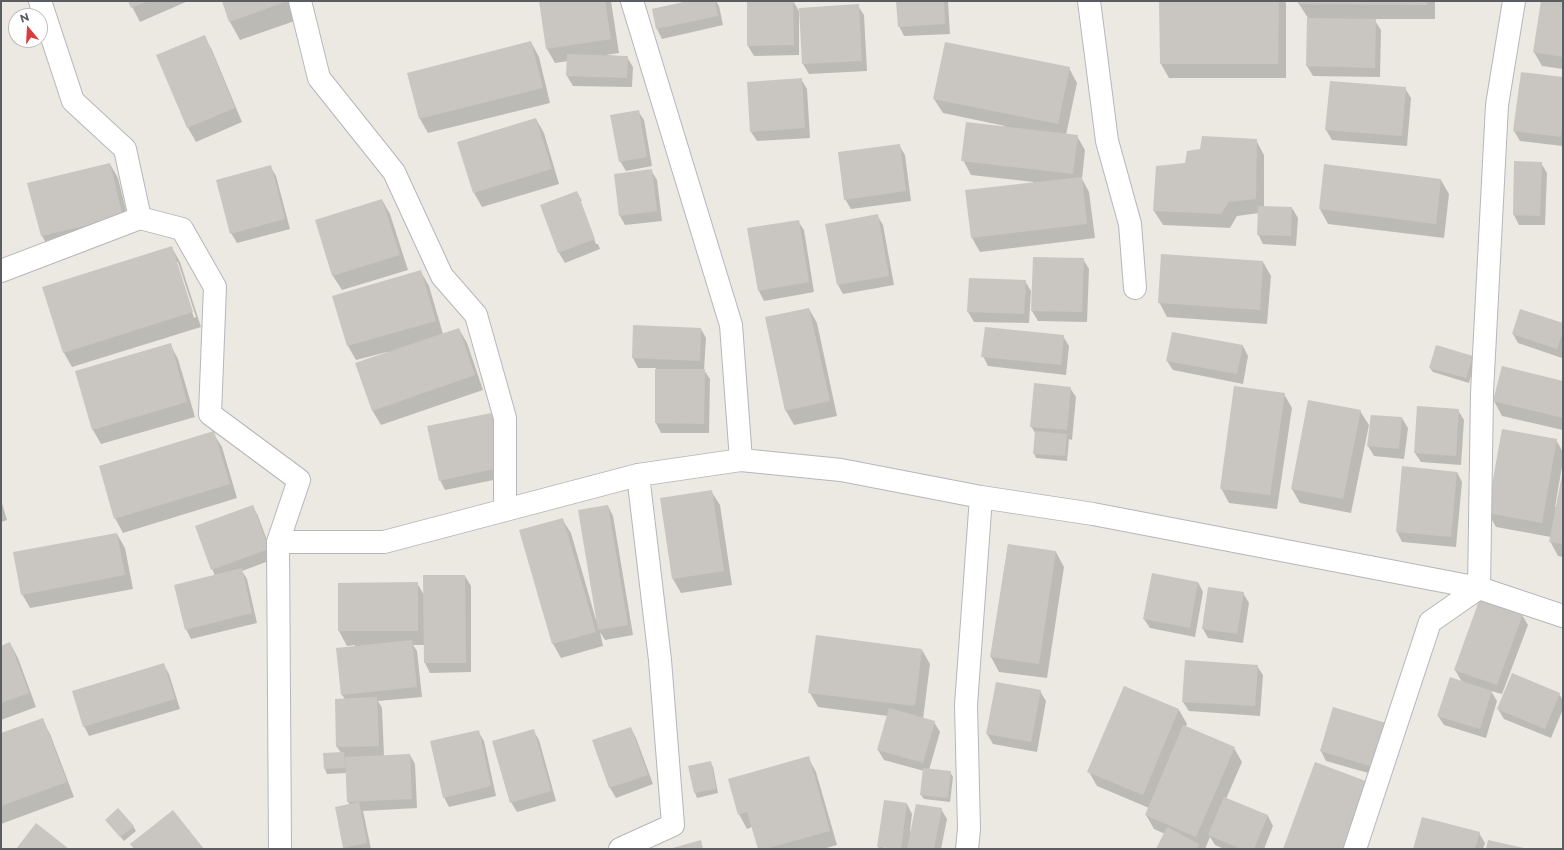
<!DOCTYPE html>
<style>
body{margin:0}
#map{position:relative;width:1564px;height:850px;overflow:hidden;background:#ebe9e1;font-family:Montserrat,sans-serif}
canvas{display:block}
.frame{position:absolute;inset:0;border:2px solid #5a5d61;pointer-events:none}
.north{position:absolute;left:8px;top:8px;width:40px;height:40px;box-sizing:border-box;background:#fff;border:1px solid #bdbec0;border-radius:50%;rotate:342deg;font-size:11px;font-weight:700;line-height:16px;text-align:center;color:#5a5d61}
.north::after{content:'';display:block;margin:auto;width:14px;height:18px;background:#d93d3a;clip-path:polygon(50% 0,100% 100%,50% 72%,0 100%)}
</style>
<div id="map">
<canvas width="1564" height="850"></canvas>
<div class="frame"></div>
<div class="north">N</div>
</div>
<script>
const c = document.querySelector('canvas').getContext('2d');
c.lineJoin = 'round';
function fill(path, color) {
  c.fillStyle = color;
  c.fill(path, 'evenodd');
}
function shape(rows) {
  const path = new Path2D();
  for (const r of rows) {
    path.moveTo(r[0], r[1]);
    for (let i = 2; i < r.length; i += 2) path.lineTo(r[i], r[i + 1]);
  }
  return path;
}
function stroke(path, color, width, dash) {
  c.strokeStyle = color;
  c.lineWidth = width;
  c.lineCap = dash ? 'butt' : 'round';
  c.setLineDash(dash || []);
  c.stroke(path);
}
fill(shape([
 [129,1,188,1,140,22],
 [223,1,300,1,306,17,240,40,230,22],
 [540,1,611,1,619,53,606,55,627,57,633,67,632,87,573,86,567,76,568,61,555,63,547,49],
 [693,1,716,1,719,6,723,25,662,39,657,29,653,9],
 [793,1,799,11,799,55,754,56,748,46,748,3],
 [897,1,948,1,950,34,904,36,899,26],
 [1160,1,1285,1,1286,4,1286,78,1169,78,1161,64],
 [1299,1,1435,1,1435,19,1374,19,1381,30,1380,77,1313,76,1307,66,1308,18,1299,4],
 [1542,1,1563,1,1563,69,1542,66,1534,52],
 [858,6,864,15,867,71,809,74,803,64],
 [204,36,212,50,242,122,196,142,188,128],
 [531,42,539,57,550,103,428,133,420,119,408,74],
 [1069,68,1077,83,1066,135,1077,136,1085,150,1082,179,1089,192,1095,238,980,252,972,238,1034,182,971,175,963,160,1005,126,943,113,934,99],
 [1522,73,1563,78,1563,146,1520,141,1514,131],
 [801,79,807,89,810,138,757,141,751,132],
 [1331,82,1405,88,1411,98,1407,146,1332,140,1326,130],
 [638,111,644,120,652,166,626,171,620,161],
 [536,119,544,133,559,184,482,207,474,193],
 [1256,140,1264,155,1264,207,1292,208,1298,218,1296,246,1263,244,1258,234,1259,213,1237,216,1230,228,1163,225,1154,211],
 [899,145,905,155,911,201,851,209,845,199],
 [1541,163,1547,173,1545,225,1519,225,1514,215],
 [110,164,118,178,131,231,50,250,42,236],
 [1325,165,1441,180,1449,194,1444,238,1328,224,1320,209],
 [270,166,276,176,290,229,237,243,231,233],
 [651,170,657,180,662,221,625,225,620,216],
 [577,192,582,201,580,201,596,244,598,244,600,249,565,263,559,253,541,206],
 [382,200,390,214,408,270,342,290,333,276,316,221],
 [877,215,883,225,894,285,843,294,838,285],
 [798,221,804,230,814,292,764,301,759,291,748,229],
 [172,248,180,262,201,327,72,367,64,353,44,288],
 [176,262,178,262,196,317,194,318],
 [1083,259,1089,269,1087,322,1038,321,1032,311],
 [1263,262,1271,276,1267,324,1167,317,1159,302],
 [421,272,429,286,443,334,459,329,467,343,483,390,381,425,372,410,387,352,356,360,348,346,334,297],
 [1025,281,1031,291,1029,323,974,322,968,312],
 [809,309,817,323,837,416,794,425,786,411],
 [1563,325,1562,358,1518,343,1513,334],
 [634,326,701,329,706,338,704,370,710,379,709,433,661,433,656,423,656,368,638,368,633,358],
 [1063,336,1069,346,1066,375,988,366,983,356],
 [170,344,178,359,195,417,101,444,93,430,76,372],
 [1243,346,1248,356,1243,384,1173,370,1167,361],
 [1472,357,1475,362,1469,383,1433,372,1430,368],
 [1563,382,1563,430,1502,416,1494,401],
 [1070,388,1076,397,1072,440,1069,439,1067,461,1036,458,1034,453,1036,435,1031,426],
 [1284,394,1292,408,1277,509,1229,503,1221,488],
 [1458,410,1464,420,1461,465,1421,462,1415,453],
 [1360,411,1369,425,1351,513,1300,503,1292,489],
 [491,414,496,424,508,477,445,490,440,480],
 [1371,416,1402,418,1408,428,1404,459,1374,456,1368,446],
 [213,433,222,447,237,498,123,533,115,518],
 [1556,440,1563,452,1563,461,1555,507,1557,507,1563,476,1563,557,1558,556,1550,541,1551,537,1496,527,1488,513],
 [1457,472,1462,482,1456,547,1402,542,1397,532],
 [711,491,720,505,732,585,681,593,673,579],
 [1,500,7,520,1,522],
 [253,506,258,516,274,559,242,571,247,579,257,623,191,639,186,629,215,576,196,526],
 [608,506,613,516,633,635,605,640,600,632,603,646,561,658,553,644,520,531,562,519,571,533,596,620,597,620],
 [117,534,125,548,133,589,30,608,22,594],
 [1008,545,1056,552,1064,567,1047,678,999,672,991,657],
 [465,576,471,586,471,672,430,673,425,663,424,645,413,645,417,651,422,697,378,701,382,708,384,756,410,755,415,764,417,808,363,811,371,849,344,849,350,805,348,802,347,773,327,774,325,769,324,754,341,753,337,747,345,699,342,695,355,647,355,645,347,646,339,631,339,584,417,583,424,595],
 [1198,582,1203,592,1195,637,1150,628,1144,619],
 [1243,593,1249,603,1243,643,1208,638,1203,629],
 [1522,615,1528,625,1502,694,1491,691,1497,701,1486,738,1444,725,1438,716,1462,682,1455,670],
 [10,643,18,658,36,707,1,720,1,647],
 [922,650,930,664,923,719,934,722,940,732,929,770,950,772,953,777,950,802,924,799,921,795,924,771,884,760,878,750,888,716,818,707,810,693],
 [164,665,169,674,180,709,89,736,84,726],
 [1257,666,1263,675,1260,716,1189,711,1183,702],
 [1040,691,1046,701,1037,752,993,744,987,734],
 [1559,694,1563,700,1563,709,1551,738,1504,719,1498,709],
 [1333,708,1379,776,1326,761,1321,751],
 [1179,710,1187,724,1185,728,1234,748,1242,762,1226,799,1268,816,1273,826,1264,849,1224,849,1215,845,1210,837,1205,849,1157,849,1165,834,1154,829,1146,815,1149,808,1097,786,1089,772],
 [42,719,50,734,74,797,1,824,1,734],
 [631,728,636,738,653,784,616,798,610,788,593,741],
 [533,730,539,740,556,801,517,812,511,802],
 [478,731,484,741,496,796,449,807,444,797],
 [808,757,816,772,837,845,823,849,759,849,752,827,747,829,739,814],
 [710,762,713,767,718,793,697,798,695,793,689,766],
 [907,804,912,814,910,831,912,832,941,809,947,819,941,849,903,849,884,847,884,849,887,849,880,849,878,847],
 [106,820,133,826,136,831,124,841],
 [1479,833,1485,843,1483,849,1414,849]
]), '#0003');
fill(shape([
 [128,1,148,1,131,8],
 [222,1,288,1,229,22],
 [539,1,605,1,611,39,546,49],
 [688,1,715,1,718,16,656,29,652,9],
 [793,1,794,45,747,46,747,2],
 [896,1,944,1,945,24,898,27],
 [1159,1,1279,1,1278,64,1160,64],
 [1298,1,1427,1,1427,5,1298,4],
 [1541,1,1563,1,1563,57,1533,52],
 [859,4,862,61,802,64,799,8],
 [1307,18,1376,19,1375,68,1306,66],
 [205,35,235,108,187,128,156,55],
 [531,41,543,88,419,119,407,73],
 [945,42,1070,67,1058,124,933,99],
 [567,54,628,56,627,78,566,76],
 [1521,72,1563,77,1563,119,1561,137,1513,131],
 [802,78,805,128,750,132,747,82],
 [1330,81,1406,87,1402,136,1325,130],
 [639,110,647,157,619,162,610,115],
 [536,118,552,169,473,193,457,142],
 [966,122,1078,135,1073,174,961,161],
 [1202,136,1257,139,1256,199,1229,202,1221,214,1153,211,1156,166,1185,163,1187,151,1200,149],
 [900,144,906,191,844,200,838,152],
 [1514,161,1542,162,1540,216,1513,215],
 [110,163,123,217,41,236,27,183],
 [1324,164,1441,179,1436,224,1319,209],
 [271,165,285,219,230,234,216,180],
 [652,169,657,211,619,216,614,174],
 [1082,177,1087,224,971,238,965,190],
 [577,191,595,239,558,253,540,205],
 [382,199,400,255,332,276,315,220],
 [1258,206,1292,207,1291,236,1257,235],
 [878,214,889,276,837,285,825,224],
 [799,220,809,282,758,291,747,228],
 [172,246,193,312,63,353,42,287],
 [1161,254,1263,261,1260,310,1158,303],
 [1033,257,1084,258,1082,312,1031,311],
 [421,270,436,321,347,346,332,296],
 [969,278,1026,280,1024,314,967,312],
 [809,308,830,401,785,411,765,317],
 [1520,309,1563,323,1563,331,1557,349,1512,334],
 [633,325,701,328,700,361,632,358],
 [985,327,1064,335,1061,365,981,357],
 [459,328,475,375,372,411,355,363],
 [1172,332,1243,345,1237,374,1166,361],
 [171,343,187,402,92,430,75,371],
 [1436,345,1473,356,1466,378,1429,368],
 [1502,366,1563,381,1563,418,1493,401],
 [655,369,705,369,704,424,655,423],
 [1034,383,1071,387,1067,430,1030,427],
 [1234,386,1285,393,1270,495,1220,489],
 [1308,400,1361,410,1343,499,1291,489],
 [1417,406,1459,409,1456,456,1414,453],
 [491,413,503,467,439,481,427,426],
 [1371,415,1402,417,1399,449,1367,446],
 [1502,429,1557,439,1542,523,1487,513],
 [214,431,230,484,114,519,99,466],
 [1035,431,1067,434,1065,456,1033,454],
 [1402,466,1457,472,1451,537,1396,532],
 [1562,475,1563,475,1563,544,1549,542],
 [712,490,724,571,672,579,660,498],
 [253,505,269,549,211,570,195,526],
 [608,505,628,625,598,630,578,510],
 [563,518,596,632,552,644,519,530],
 [117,533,125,575,21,595,13,552],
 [1008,544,1056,551,1039,664,990,657],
 [242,568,252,613,185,630,174,585],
 [1152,573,1198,582,1190,628,1143,619],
 [423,575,465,575,466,663,424,663],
 [418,582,418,631,338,631,338,583],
 [1208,587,1244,592,1237,634,1202,629],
 [1480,598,1523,614,1497,685,1454,670],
 [816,635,922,649,915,706,808,693],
 [412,640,417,687,341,695,336,648],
 [10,642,29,693,1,703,1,646],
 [1185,660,1258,665,1255,706,1182,702],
 [164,663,175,699,83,727,72,691],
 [1512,673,1560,693,1545,729,1497,709],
 [1450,677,1492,691,1480,729,1437,716],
 [996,682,1041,690,1031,742,986,734],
 [1124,686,1179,709,1143,795,1087,772],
 [377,697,379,746,336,747,335,699],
 [1333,707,1386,723,1373,767,1320,751],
 [889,708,935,721,923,763,877,750],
 [43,718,67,782,1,806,1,733],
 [1183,725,1235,747,1196,837,1145,815],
 [631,727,648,775,609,788,592,740],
 [534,729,551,791,510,803,492,741],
 [479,730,491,786,443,798,430,741],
 [344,752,345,768,324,769,323,753],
 [410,754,412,799,347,802,345,757],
 [809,756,830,831,765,849,758,849,747,812,738,815,728,779],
 [711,761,716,789,694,793,688,766],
 [1315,762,1371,783,1347,849,1283,849],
 [923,768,951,771,948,798,920,795],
 [1224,797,1268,815,1254,849,1241,849,1208,835],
 [884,800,907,803,901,849,877,847],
 [359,802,367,843,343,848,335,807],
 [916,804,942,808,934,849,907,849],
 [118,808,134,826,120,837,105,820],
 [173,810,204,849,134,849,130,844],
 [1422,817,1480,832,1475,849,1413,849],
 [36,823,69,849,16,849],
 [1167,827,1199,844,1197,849,1156,849],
 [701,840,703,849,669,849],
 [1488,840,1524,848,1524,849,1486,849]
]), '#c9c5c0');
const minor = shape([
 [40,1,73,101,125,149,140,218,182,229,215,287,210,414,299,480,278,542,280,849],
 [300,1,319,78,394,172,442,276,476,315,505,418,505,509],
 [632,1,731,325,741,460],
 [1089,1,1107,141,1130,224,1135,288],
 [1,271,140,218],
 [278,542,384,542,638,475,741,460,841,470,981,497,1093,514,1479,588,1563,616],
 [620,849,673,825,660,660,638,475],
 [967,849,969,829,966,705,981,497],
 [1355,849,1430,622,1479,588,1482,393,1497,105,1514,1]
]);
stroke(minor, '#b4b7bb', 24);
stroke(minor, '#fff', 22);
</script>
